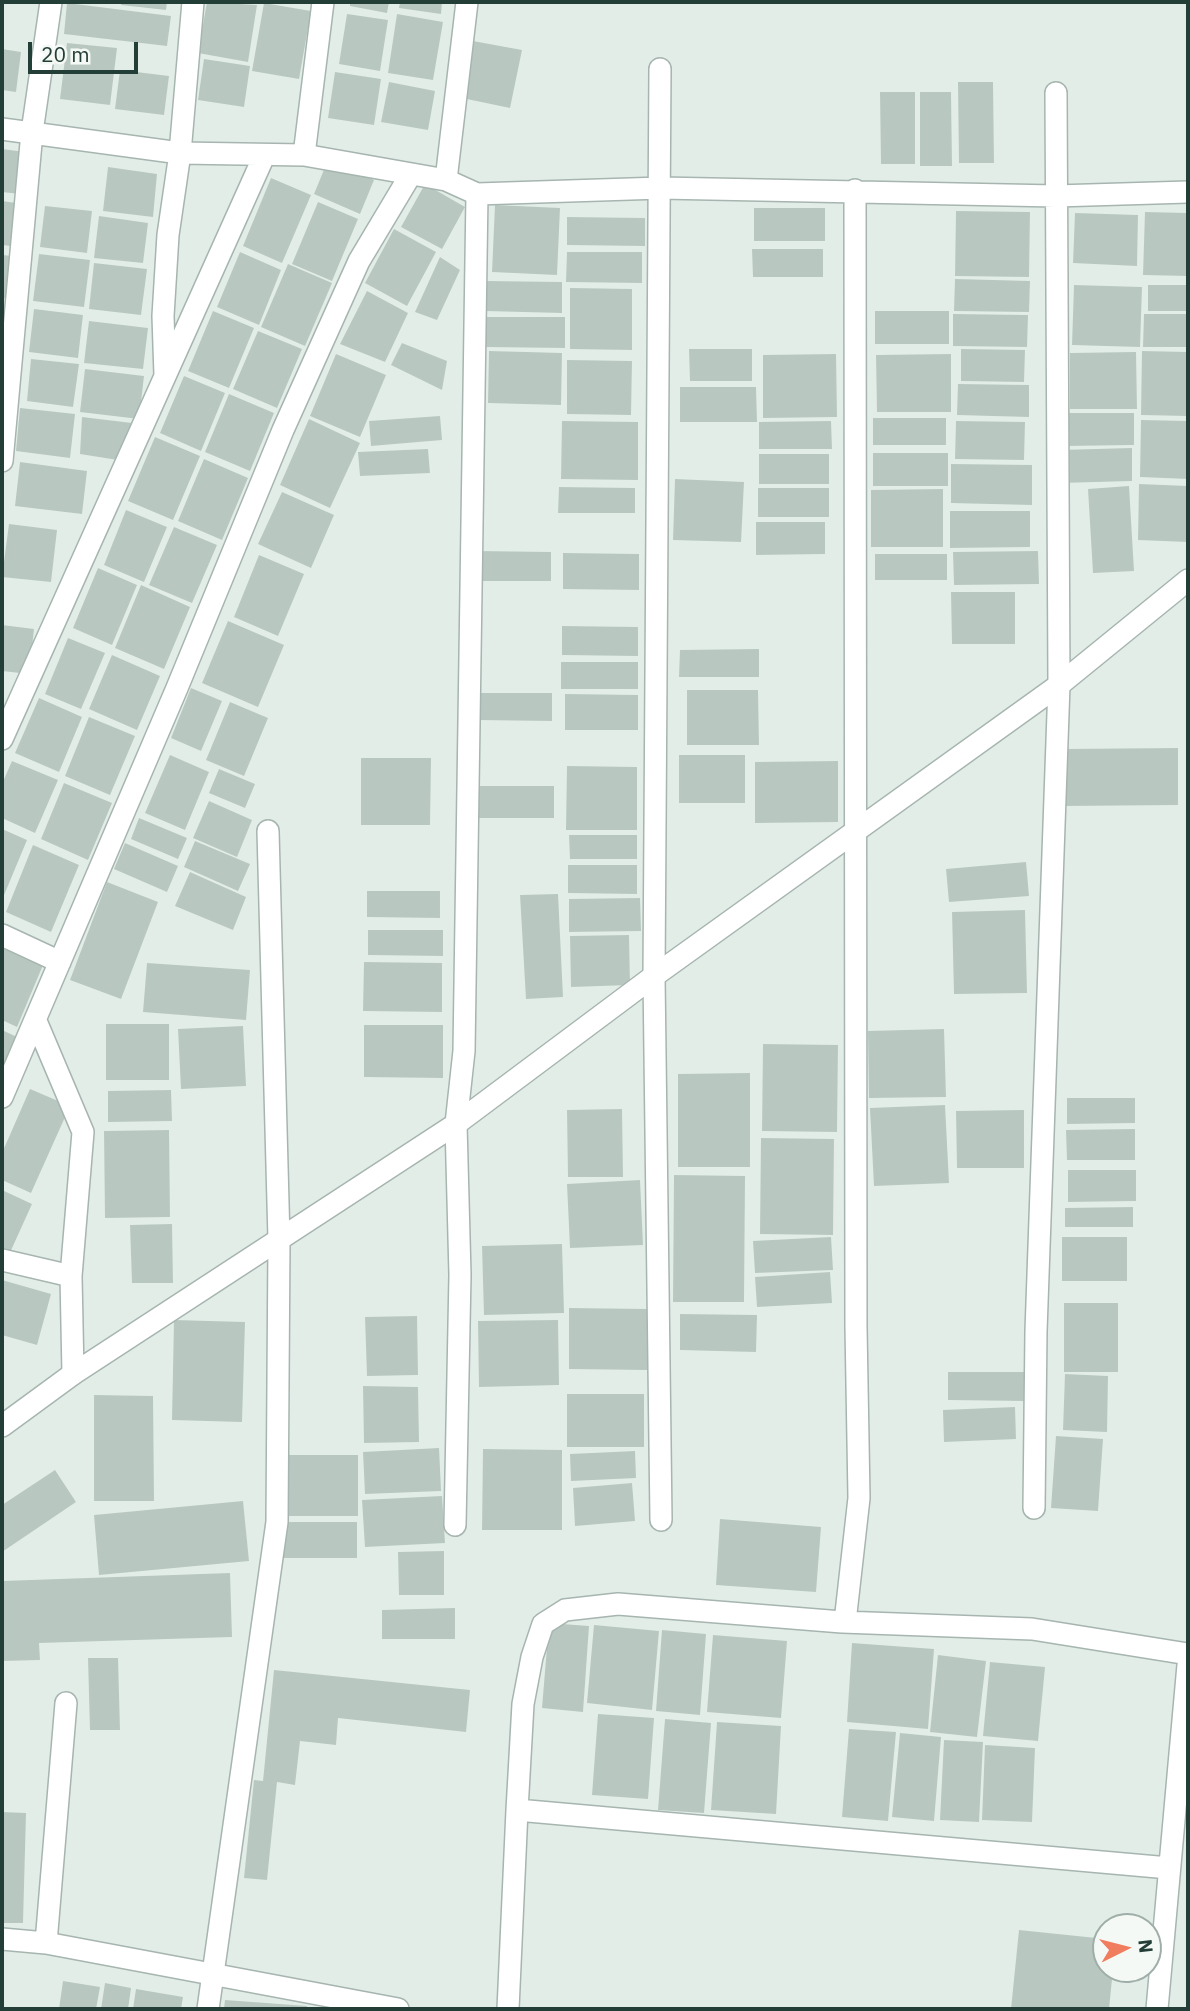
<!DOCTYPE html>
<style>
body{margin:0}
#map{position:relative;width:1190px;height:2011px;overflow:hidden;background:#e3ede8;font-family:"IBM Plex Sans",sans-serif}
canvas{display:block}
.frame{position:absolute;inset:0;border:4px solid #233e36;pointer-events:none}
.north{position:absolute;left:1092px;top:1913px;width:70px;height:70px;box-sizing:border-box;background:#f4f9f6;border:2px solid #a0aea9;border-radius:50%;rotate:84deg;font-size:19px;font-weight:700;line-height:28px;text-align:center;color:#233e36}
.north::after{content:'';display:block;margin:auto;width:24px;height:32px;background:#f07d5e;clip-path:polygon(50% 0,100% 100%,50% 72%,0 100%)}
.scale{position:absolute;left:28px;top:42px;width:110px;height:32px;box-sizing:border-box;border:4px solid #233e36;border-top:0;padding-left:9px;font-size:21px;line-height:24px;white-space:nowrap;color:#233e36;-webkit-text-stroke:5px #f4f9f6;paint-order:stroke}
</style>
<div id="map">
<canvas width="1190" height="2011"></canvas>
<div class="frame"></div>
<div class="north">N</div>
<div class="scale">20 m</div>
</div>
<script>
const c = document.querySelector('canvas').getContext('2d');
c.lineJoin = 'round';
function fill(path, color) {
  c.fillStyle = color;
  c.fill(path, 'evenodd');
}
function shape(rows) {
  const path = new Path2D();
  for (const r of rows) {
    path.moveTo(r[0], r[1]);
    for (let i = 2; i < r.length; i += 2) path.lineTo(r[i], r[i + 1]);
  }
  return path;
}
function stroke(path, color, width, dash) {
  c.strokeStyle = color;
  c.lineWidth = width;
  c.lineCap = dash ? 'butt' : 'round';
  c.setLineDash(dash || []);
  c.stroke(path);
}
fill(shape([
 [122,2,167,2,166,10,121,5],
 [207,2,257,5,248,62,198,53],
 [350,2,389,2,387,13,350,6],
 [400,2,442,2,441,14,399,8],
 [67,3,171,16,167,46,64,34],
 [264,3,311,11,299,79,252,71],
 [347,14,388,20,380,71,339,64],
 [397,14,443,22,433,80,388,73],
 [473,41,522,50,510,108,462,98],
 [67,43,117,48,110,105,60,99],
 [2,49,21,52,16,92,2,90],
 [204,59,250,66,244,107,198,100],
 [120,70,169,76,164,115,115,109],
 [335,72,381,79,374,125,328,118],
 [389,82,435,91,428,130,381,122],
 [958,82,993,82,994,163,959,163],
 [880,92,915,92,915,164,881,164],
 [920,92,951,92,952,166,920,166],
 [2,149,25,152,20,194,2,192],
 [328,160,374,180,360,214,314,194],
 [108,167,157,174,153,217,103,211],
 [271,178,311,195,282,263,243,246],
 [425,184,465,207,442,249,401,227],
 [2,201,16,203,11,246,2,245],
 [318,202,358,219,332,281,292,264],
 [495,205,560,208,557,275,492,272],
 [45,206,92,211,87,253,40,247],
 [754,208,825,208,825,241,754,241],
 [956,211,1030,212,1029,277,955,276],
 [1145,212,1188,213,1188,276,1143,275],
 [1075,213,1138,215,1137,266,1073,263],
 [99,216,148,223,143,263,94,258],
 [567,217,645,218,645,246,567,245],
 [394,229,436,252,407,306,365,283],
 [752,249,823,249,823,277,753,277],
 [240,252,281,270,259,325,217,307],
 [567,252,642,252,642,283,566,282],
 [39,254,90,260,84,307,33,301],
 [2,255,13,256,8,299,2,298],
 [440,257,460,270,437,320,415,312],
 [94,263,147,269,141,315,89,309],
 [288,264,332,283,305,346,261,327],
 [955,279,1030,281,1029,312,954,311],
 [486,281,562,282,562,313,485,311],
 [1074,285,1142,287,1140,347,1072,345],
 [1148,285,1188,285,1188,311,1148,311],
 [570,288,632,289,632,350,570,349],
 [367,291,408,313,385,362,340,344],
 [34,309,83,315,78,358,29,352],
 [213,311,254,328,229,388,188,371],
 [875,311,949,311,949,344,875,344],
 [953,314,1028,315,1027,347,953,346],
 [1144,314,1188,314,1188,347,1143,347],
 [485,317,565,317,565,348,485,347],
 [89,321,148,328,143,369,84,363],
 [258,331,302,349,277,408,233,389],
 [402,343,447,361,442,390,391,365],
 [689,349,752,349,752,381,690,381],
 [961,349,1025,350,1024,382,961,381],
 [489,351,562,353,561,405,488,403],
 [1142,351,1188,352,1188,416,1141,415],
 [1136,352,1137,409,1070,409,1070,353],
 [336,354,386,375,360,437,310,416],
 [836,354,837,417,763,418,763,355],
 [951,354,951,412,877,412,876,355],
 [31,359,79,364,73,407,27,401],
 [567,360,632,361,631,415,567,414],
 [85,369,144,376,139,419,80,412],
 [184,376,225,393,201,451,160,433],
 [958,384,1029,385,1029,417,957,415],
 [680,387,756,387,757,422,680,422],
 [229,394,274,413,250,471,205,452],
 [20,408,75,414,70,458,16,451],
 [1065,413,1134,413,1134,445,1065,446],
 [440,416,442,440,371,446,369,421],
 [82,417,132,423,124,461,80,454],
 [873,418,946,418,946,445,873,445],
 [309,419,360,443,330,508,280,485],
 [1141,420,1188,421,1188,479,1140,477],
 [562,421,638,422,638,480,561,479],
 [831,421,832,449,759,449,759,422],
 [956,421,1025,422,1024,460,955,459],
 [155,437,200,456,173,520,128,501],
 [1132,448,1132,481,1059,483,1059,450],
 [428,449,430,473,360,476,358,452],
 [873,453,948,453,948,486,873,486],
 [759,454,829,454,829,484,759,484],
 [204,459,248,478,222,540,178,521],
 [20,462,87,471,82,514,15,506],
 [951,464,1032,465,1032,505,951,503],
 [675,479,744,482,741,542,673,540],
 [1139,484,1188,486,1188,542,1138,540],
 [1129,486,1134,571,1093,573,1088,489],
 [559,487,635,488,635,513,558,513],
 [758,488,829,488,829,517,758,517],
 [943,489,943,547,871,547,871,490],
 [282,492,334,515,311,568,258,544],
 [126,510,167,527,144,582,104,565],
 [950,511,1030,511,1030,547,950,548],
 [756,522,825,522,825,554,756,555],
 [9,524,57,530,51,582,2,577],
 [174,527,217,545,192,603,149,585],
 [476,551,551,552,551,581,476,581],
 [1038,551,1039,584,954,585,953,552],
 [563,553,639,554,639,590,563,589],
 [875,554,947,554,947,580,875,580],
 [259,555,304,574,278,636,234,617],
 [98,568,137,585,112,645,73,628],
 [141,585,190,607,164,669,115,648],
 [951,592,1015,592,1015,644,952,644],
 [228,621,284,645,258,707,202,683],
 [2,625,34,629,29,674,2,671],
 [562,626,638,627,638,656,562,655],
 [68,638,105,653,81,709,45,694],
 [759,649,759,677,679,677,680,650],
 [112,655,160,676,137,730,89,709],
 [561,662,638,662,638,689,561,689],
 [191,688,222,701,201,751,171,738],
 [687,690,758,690,759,745,687,745],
 [477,693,552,693,552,721,477,720],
 [565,694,638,695,638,730,565,730],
 [39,698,82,717,59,772,15,753],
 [230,702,268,718,244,776,206,760],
 [89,717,135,736,110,795,65,776],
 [1178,748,1178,805,1064,806,1064,749],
 [170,755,209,772,185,830,145,813],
 [679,755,745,755,745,803,679,803],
 [361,758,431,758,430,825,361,825],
 [12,761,58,780,35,833,2,818,2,784],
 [838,761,838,822,755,823,755,762],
 [567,766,637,767,637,830,566,830],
 [219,769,255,784,245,808,209,793],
 [64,783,112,803,88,860,41,839],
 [479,786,554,786,554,818,479,818],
 [209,801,252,820,237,857,193,838],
 [139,818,187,838,178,859,131,839],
 [2,829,27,840,2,900],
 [569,835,637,835,637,859,570,859],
 [195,841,250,864,238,891,184,867],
 [125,843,178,866,167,892,114,869],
 [33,845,79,865,51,932,6,912],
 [1026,862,1029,896,949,902,946,869],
 [568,865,637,865,637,894,568,893],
 [190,872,246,897,233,930,175,906],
 [107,882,158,902,121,999,70,980],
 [367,891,440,891,440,918,367,917],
 [558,894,563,997,526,999,520,895],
 [640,898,641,931,569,932,569,899],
 [1025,910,1027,993,954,994,952,912],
 [368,930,443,930,443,956,368,955],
 [629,935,630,985,571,987,570,936],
 [2,948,43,965,17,1027,2,1020],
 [364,962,442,963,442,1012,363,1011],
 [147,963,250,970,246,1020,143,1012],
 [106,1024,169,1024,169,1080,106,1080],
 [364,1025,443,1025,443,1078,364,1077],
 [243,1026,246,1086,181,1089,178,1029],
 [944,1029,946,1097,869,1098,868,1031],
 [2,1030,17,1037,2,1072],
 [763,1044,838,1045,837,1132,762,1131],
 [750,1073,750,1167,678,1167,678,1074],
 [30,1089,70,1106,31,1193,2,1180,2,1153],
 [171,1090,172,1121,108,1122,108,1091],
 [1067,1098,1135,1098,1135,1123,1067,1124],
 [945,1105,949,1183,874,1186,870,1108],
 [622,1109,623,1177,568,1177,567,1110],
 [1024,1110,1024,1168,957,1168,956,1111],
 [1135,1129,1135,1160,1067,1160,1066,1130],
 [169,1130,170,1217,105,1218,104,1131],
 [761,1138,834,1139,833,1235,760,1234],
 [1068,1170,1136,1170,1136,1201,1068,1202],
 [674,1175,745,1176,744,1302,673,1302],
 [640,1180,643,1245,570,1248,567,1184],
 [2,1190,32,1204,8,1257,2,1254],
 [1133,1207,1133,1227,1065,1227,1065,1208],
 [172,1224,173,1283,132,1283,130,1225],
 [831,1237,833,1270,755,1273,753,1241],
 [1062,1237,1127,1237,1127,1281,1062,1281],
 [562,1244,564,1313,484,1315,482,1246],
 [830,1272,832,1303,757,1307,755,1277],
 [2,1280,51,1294,37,1345,2,1335],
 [1064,1303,1118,1303,1118,1372,1064,1372],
 [569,1308,647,1309,647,1370,569,1369],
 [680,1314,757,1315,756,1352,680,1350],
 [417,1316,418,1375,367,1376,365,1317],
 [174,1320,245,1322,242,1422,172,1420],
 [558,1320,559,1385,479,1387,478,1321],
 [948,1372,1025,1372,1024,1401,948,1400],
 [1065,1374,1108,1376,1107,1432,1063,1430],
 [363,1386,418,1387,419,1442,364,1443],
 [567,1394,644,1394,644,1447,567,1447],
 [94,1395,153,1396,154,1501,94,1501],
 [1015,1407,1016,1439,944,1442,943,1410],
 [1056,1436,1103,1439,1098,1511,1051,1508],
 [439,1448,441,1491,365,1494,363,1452],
 [483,1449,562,1450,562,1530,482,1530],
 [635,1451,636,1478,571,1481,570,1454],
 [288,1455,358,1455,358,1516,289,1516],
 [55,1470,76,1502,2,1552,2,1505],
 [632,1483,635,1521,575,1526,573,1488],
 [442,1496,445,1543,365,1547,362,1500],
 [243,1501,249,1561,99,1575,94,1515],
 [720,1519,821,1527,816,1592,716,1585],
 [284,1522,357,1522,357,1558,284,1558],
 [444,1551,444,1595,399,1595,398,1552],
 [230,1573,232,1637,39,1643,40,1660,2,1661,2,1581],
 [455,1608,455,1639,382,1639,382,1610],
 [549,1623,589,1626,583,1712,542,1708],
 [594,1625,659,1631,652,1710,587,1703],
 [662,1630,706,1634,700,1715,656,1711],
 [713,1635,787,1641,781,1718,707,1712],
 [852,1643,934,1649,928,1729,847,1722],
 [938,1655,986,1661,977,1737,930,1732],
 [88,1658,118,1658,120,1730,90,1730],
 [990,1662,1045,1667,1038,1741,983,1736],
 [274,1670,470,1690,466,1732,338,1718,336,1745,300,1741,295,1785,277,1782,267,1880,244,1878,254,1780,263,1781],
 [598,1714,654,1718,648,1799,592,1795],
 [665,1719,711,1723,704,1813,658,1810],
 [717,1722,781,1726,776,1814,711,1810],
 [849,1729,896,1732,888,1821,842,1817],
 [900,1733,941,1737,934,1821,892,1817],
 [944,1740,983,1742,979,1822,940,1820],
 [985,1745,1035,1748,1032,1822,982,1820],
 [2,1812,26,1813,23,1923,2,1923],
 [1019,1930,1106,1939,1106,1969,1113,1969,1109,2009,1011,2009],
 [63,1981,100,1987,96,2009,59,2009],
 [105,1983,131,1988,128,2009,101,2009],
 [136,1989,183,1997,181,2009,133,2009],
 [225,2000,307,2006,307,2009,224,2009]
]), '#b8c8c1');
const minor = shape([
 [660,69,654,976,661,1520],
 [2,129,180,153,304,155,446,180,477,194,661,188,1056,196,1188,192],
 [304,155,323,2],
 [446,180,467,2],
 [165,376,163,316,168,235,180,153,193,2],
 [2,461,32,132,51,2],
 [2,739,264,156],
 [2,935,60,962],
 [36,1021,83,1132,71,1276,73,1374],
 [2,1097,177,688,283,430,359,261,411,174],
 [2,1260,71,1276],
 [1034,1508,1036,1331,1059,685,1056,93],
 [455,1525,460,1275,456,1124,464,1051,477,194],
 [845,1622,859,1498,856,1327,855,190],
 [517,1810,523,1704,532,1657,543,1624,565,1610,618,1604,842,1622,1032,1629,1188,1654],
 [2,1939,46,1943,398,2009],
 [46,1943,66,1703],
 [208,2009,277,1522,279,1240,268,831],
 [508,2009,517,1810,1169,1868],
 [1157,2009,1188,1665]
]);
const tertiary = shape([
 [2,1426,73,1374,456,1124,654,976,1059,685,1188,580]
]);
stroke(minor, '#a6b5af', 24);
stroke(tertiary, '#a6b5af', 24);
stroke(minor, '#fff', 21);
stroke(tertiary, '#fff', 21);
</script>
